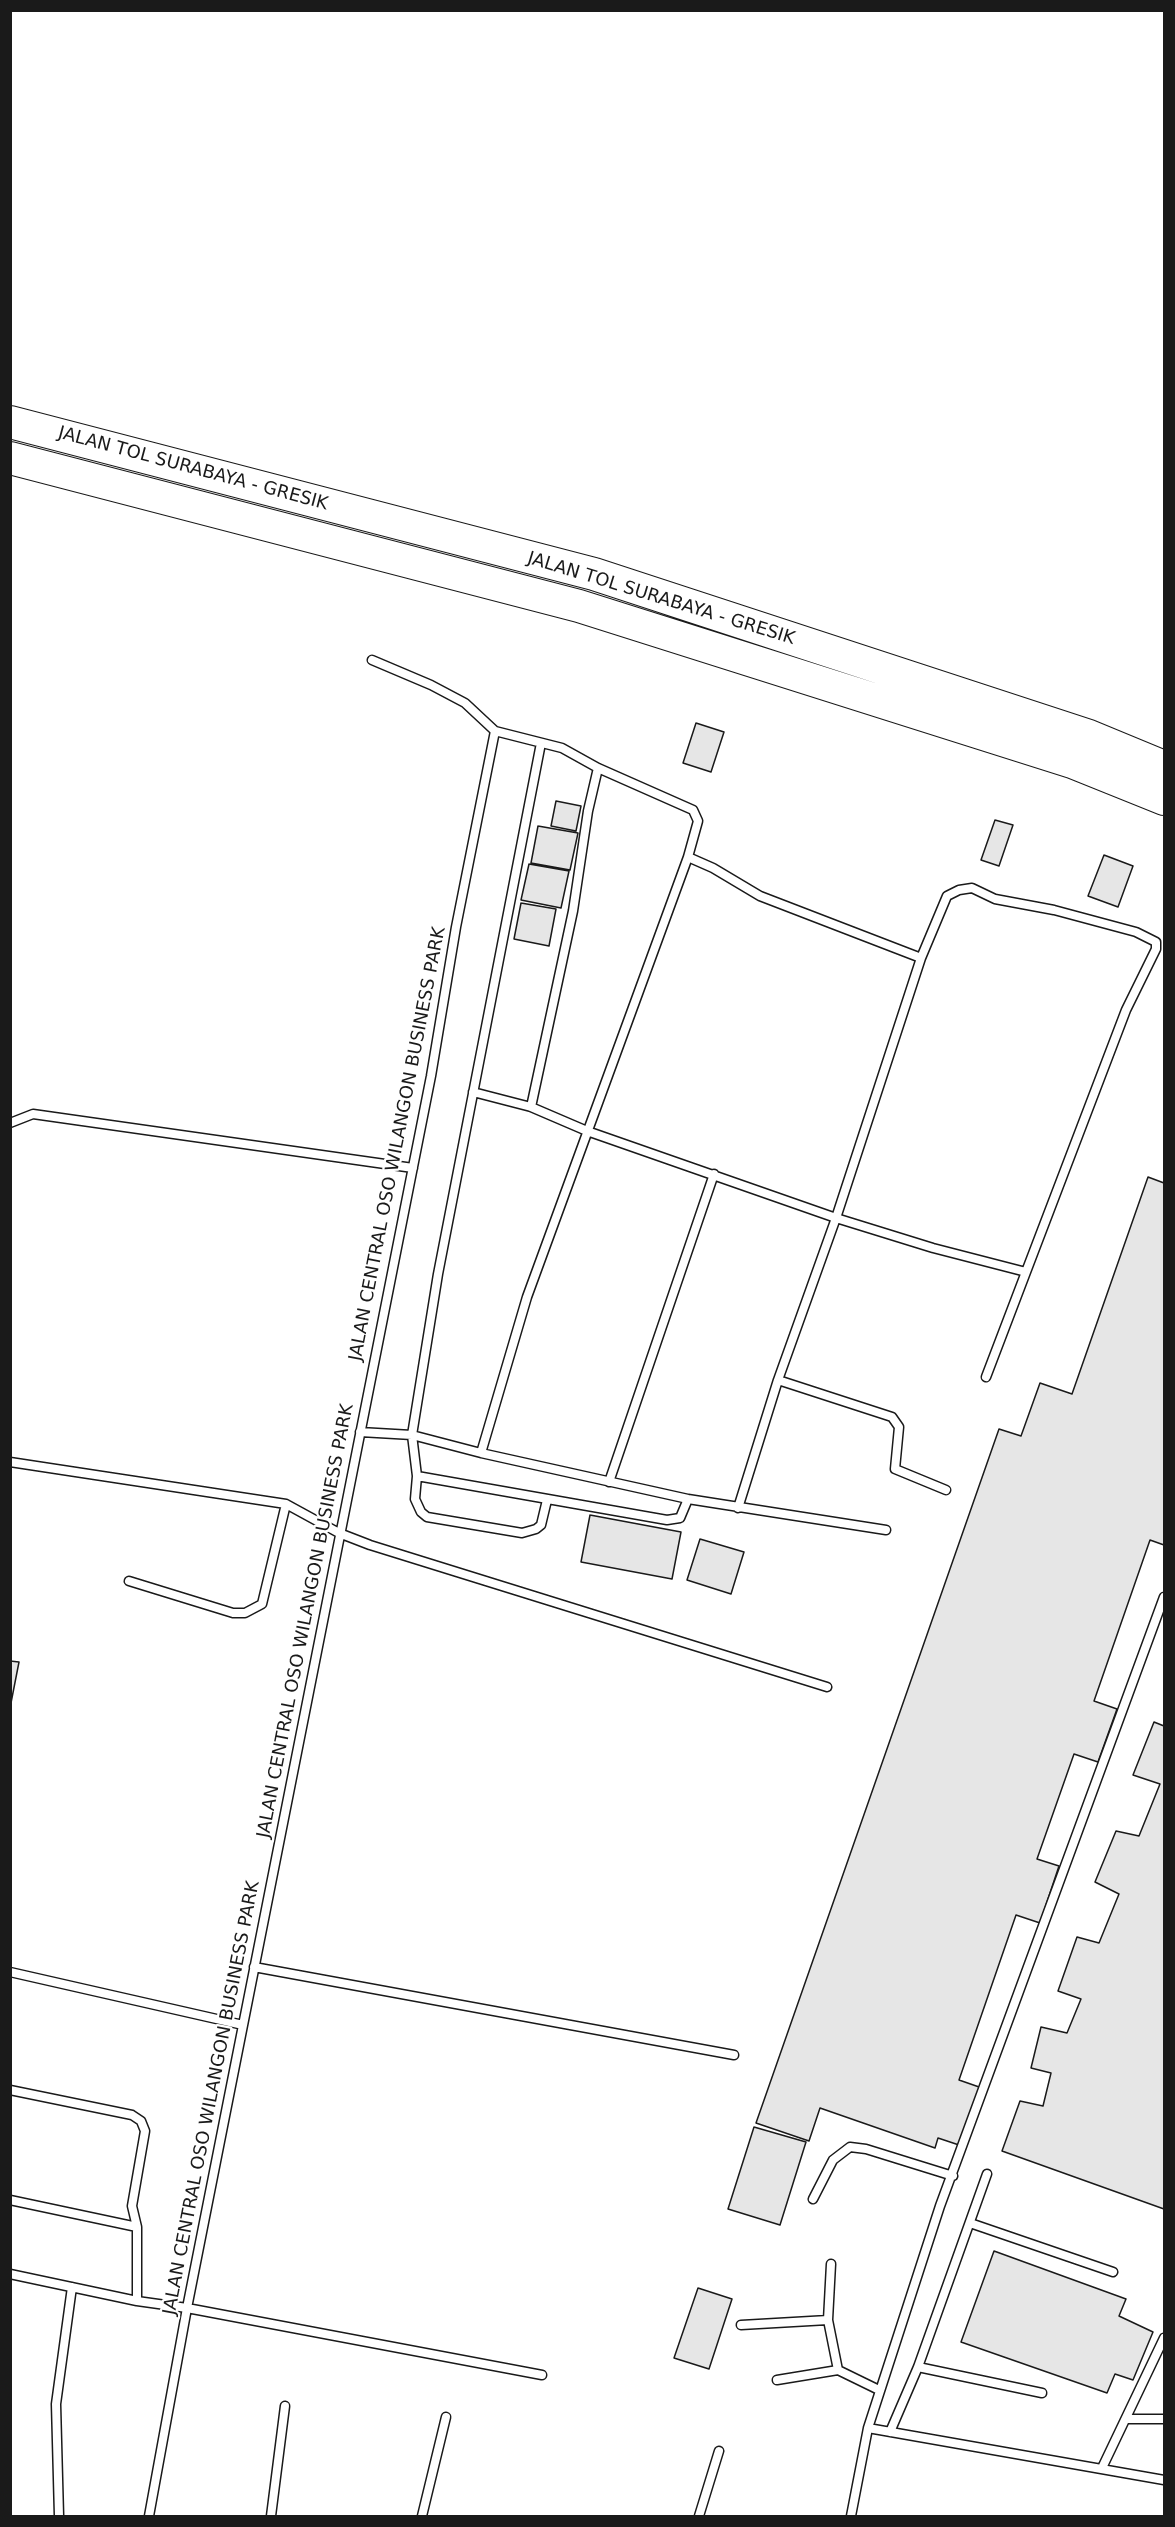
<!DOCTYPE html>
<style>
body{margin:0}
#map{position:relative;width:1175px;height:2527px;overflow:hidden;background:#fff;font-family:"DejaVu Sans",sans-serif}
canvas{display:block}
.frame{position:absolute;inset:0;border:12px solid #1a1a1a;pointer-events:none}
</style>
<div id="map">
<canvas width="1175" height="2527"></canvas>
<div class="frame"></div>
</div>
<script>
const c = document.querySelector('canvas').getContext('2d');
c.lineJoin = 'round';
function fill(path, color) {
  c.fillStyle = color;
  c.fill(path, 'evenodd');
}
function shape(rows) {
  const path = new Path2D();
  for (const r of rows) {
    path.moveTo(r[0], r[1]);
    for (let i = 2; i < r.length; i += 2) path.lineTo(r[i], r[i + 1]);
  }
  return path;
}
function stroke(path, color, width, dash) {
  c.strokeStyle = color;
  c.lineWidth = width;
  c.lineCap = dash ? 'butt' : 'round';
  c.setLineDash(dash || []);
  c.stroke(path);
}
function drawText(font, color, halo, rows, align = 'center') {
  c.font = font + ' "DejaVu Sans",sans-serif';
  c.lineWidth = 4.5;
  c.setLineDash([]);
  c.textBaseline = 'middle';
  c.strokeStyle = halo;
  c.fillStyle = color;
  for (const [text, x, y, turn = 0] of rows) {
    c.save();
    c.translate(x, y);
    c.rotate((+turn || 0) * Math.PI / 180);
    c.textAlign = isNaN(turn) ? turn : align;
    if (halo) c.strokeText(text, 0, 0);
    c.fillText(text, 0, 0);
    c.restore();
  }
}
const building = shape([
 [696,723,724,732,711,772,683,763,696,723],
 [556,801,581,806,576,831,551,826,556,801],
 [995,820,1013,825,999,866,981,860,995,820],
 [538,826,578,833,570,870,531,863,538,826],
 [1104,855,1133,866,1118,907,1088,896,1104,855],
 [529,864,569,871,561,908,521,900,529,864],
 [521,903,556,909,549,946,514,939,521,903],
 [1148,1177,1164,1183,1164,1545,1150,1540,1094,1701,1117,1709,1098,1762,1074,1754,1037,1859,1059,1866,1040,1923,1016,1915,959,2080,982,2088,962,2146,938,2138,935,2148,820,2108,809,2141,756,2123,999,1429,1021,1436,1040,1383,1072,1394,1148,1177],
 [590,1515,681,1532,672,1579,581,1562,590,1515],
 [700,1539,744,1552,731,1594,687,1580,700,1539],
 [10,1661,19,1662,10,1708,10,1661],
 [1154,1722,1164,1726,1164,2209,1002,2151,1020,2101,1043,2106,1051,2073,1031,2068,1041,2027,1067,2033,1081,1999,1058,1991,1077,1937,1099,1943,1119,1894,1095,1882,1116,1831,1139,1836,1160,1784,1133,1775,1154,1722],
 [754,2127,806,2142,780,2225,728,2209,754,2127],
 [994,2251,1126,2299,1119,2316,1153,2332,1133,2380,1115,2374,1107,2393,961,2342,994,2251],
 [698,2288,732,2299,709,2369,674,2358,698,2288]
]);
fill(building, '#e6e6e6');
stroke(building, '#1a1a1a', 1.5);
const lane = shape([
 [372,660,431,685,465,703,495,731,562,748,598,768,693,810,698,821,688,857,713,868,760,896,921,958],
 [541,743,438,1274,412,1435,417,1476,667,1520,680,1518,688,1499],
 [473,1092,531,1107,587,1131,836,1218,933,1248,1026,1272,1126,1010,1156,949,1156,942,1136,932,1054,910,995,899,972,888,959,890,947,896,921,958,836,1218,778,1380,738,1508],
 [531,1107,573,911,588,811,598,768],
 [10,1123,33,1114,413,1168],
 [986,1377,1026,1272],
 [778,1380,892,1417,899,1427,895,1469,946,1490],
 [360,1432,412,1435,481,1453,688,1499,886,1530],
 [481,1453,527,1297,688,857],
 [10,1462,286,1504,339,1533,370,1545,827,1687],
 [417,1476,415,1499,421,1512,427,1517,522,1533,536,1529,541,1525,547,1500],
 [609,1482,714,1174],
 [129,1581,233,1613,245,1613,262,1604,286,1504],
 [254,1967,734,2055],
 [10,1972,243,2025],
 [10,2090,132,2115,141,2121,145,2131,132,2206,137,2227],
 [813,2199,833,2160,850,2147,866,2149,953,2176],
 [10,2200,137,2227,137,2301],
 [970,2223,1113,2272],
 [831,2264,828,2320,838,2370],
 [10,2274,137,2301,187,2308,542,2375],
 [741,2325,828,2320],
 [918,2367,1042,2393],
 [777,2380,838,2370,879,2390],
 [1126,2419,1164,2419],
 [868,2428,1164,2480],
 [890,2432,918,2367,987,2174],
 [1102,2468,1164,2338],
 [59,2516,56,2404,72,2287],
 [149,2516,187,2308,431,1076,456,927,495,731],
 [271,2516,285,2406],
 [422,2516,446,2417],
 [699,2516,719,2451],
 [851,2516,868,2428,940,2206,1164,1597]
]);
const highway = shape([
 [10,422,594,574,1089,736,1164,767],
 [10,458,579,606,1072,762,1164,799]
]);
stroke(lane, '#1a1a1a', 11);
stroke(highway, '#1a1a1a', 34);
stroke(lane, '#fff', 8);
stroke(highway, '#fff', 32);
drawText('18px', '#1a1a1a', '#fff', [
 ["JALAN TOL SURABAYA - GRESIK",193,469,15],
 ["JALAN TOL SURABAYA - GRESIK",661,599,17],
 ["JALAN CENTRAL OSO WILANGON BUSINESS PARK",398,1144,-79],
 ["JALAN CENTRAL OSO WILANGON BUSINESS PARK",306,1621,-79],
 ["JALAN CENTRAL OSO WILANGON BUSINESS PARK",212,2098,-79]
]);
</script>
